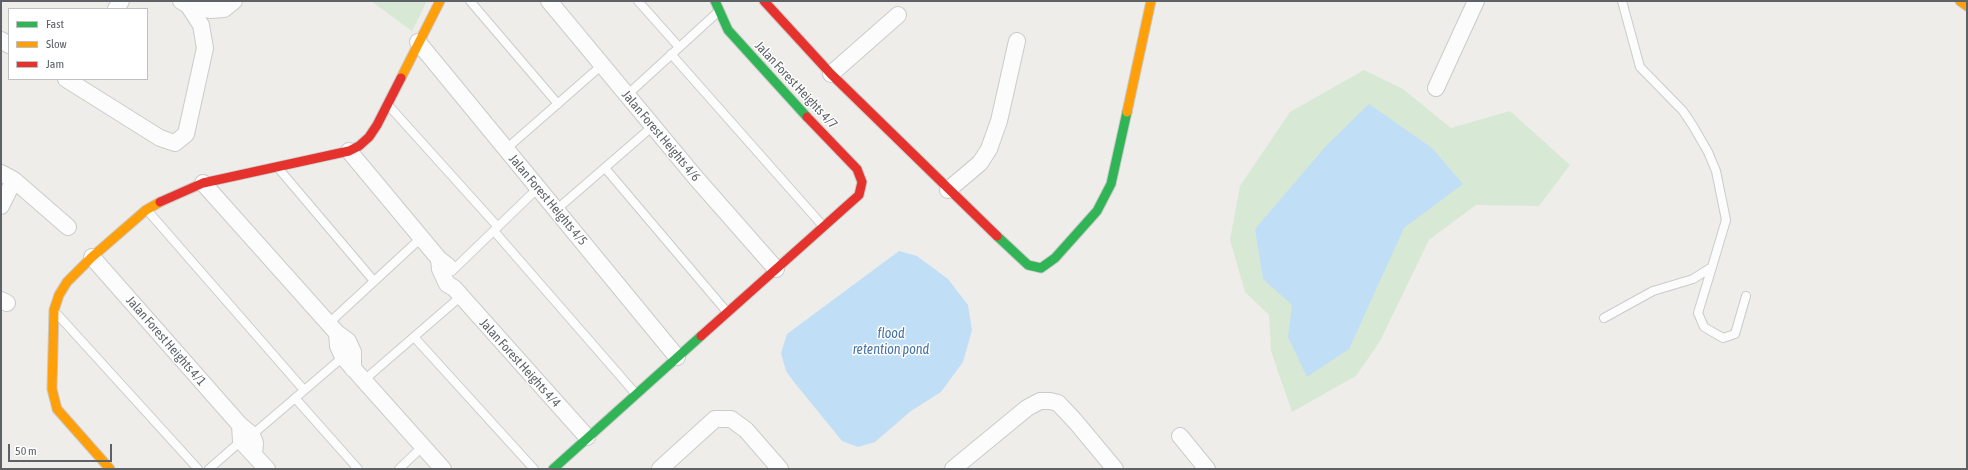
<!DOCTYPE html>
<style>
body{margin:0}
#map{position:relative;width:1968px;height:470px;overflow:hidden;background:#eeede9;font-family:"Asap Condensed",sans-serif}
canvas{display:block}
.frame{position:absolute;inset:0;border:2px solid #5e6267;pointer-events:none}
.legend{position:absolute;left:8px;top:8px;width:140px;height:72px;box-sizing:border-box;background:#fff;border:1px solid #bfc0c2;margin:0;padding:5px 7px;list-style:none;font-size:12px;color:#5e6267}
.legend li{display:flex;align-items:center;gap:8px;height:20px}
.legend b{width:20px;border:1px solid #bfc0c2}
.scale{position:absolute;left:8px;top:444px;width:104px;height:18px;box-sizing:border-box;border:2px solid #5e6267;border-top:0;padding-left:5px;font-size:12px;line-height:14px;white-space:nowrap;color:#5e6267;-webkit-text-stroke:3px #fff;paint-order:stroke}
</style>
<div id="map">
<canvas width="1968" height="470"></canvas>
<div class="frame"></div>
<ul class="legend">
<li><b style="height:5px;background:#30b455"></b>Fast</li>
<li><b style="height:5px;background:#ff9f0a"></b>Slow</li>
<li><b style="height:5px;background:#e5322d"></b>Jam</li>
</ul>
<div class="scale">50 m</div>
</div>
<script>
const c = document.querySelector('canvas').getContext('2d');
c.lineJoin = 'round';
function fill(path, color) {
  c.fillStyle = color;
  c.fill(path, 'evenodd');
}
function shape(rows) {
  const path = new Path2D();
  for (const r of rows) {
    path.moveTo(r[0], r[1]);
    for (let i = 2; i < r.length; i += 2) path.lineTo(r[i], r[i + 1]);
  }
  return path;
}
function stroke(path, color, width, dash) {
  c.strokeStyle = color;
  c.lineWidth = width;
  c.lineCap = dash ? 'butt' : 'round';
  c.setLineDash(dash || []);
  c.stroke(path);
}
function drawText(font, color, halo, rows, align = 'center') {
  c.font = font + ' "Asap Condensed",sans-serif';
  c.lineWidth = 3;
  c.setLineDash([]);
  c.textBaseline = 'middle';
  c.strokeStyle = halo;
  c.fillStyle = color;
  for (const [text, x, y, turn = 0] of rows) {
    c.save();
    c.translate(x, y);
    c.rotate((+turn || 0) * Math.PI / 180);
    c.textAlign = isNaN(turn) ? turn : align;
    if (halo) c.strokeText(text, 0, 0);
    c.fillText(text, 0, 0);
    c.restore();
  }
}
fill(shape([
 [371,1,427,1,412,31],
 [1364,70,1403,89,1451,128,1510,111,1570,165,1539,206,1476,205,1429,240,1380,341,1356,376,1292,412,1271,351,1269,315,1245,292,1230,240,1240,186,1290,112]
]), '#d7e9d5');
fill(shape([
 [1369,104,1432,148,1463,184,1404,228,1349,349,1307,377,1288,337,1292,305,1263,279,1255,229,1326,146],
 [899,251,917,256,948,279,968,305,972,330,963,362,941,392,911,411,875,442,858,447,842,441,794,382,786,371,781,353,787,334]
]), '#c0dff6');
const lane = shape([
 [470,1,558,104],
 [638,1,679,47],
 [671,54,823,226],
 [627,95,719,11],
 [389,106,498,227],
 [506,149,602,65],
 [605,168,727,312],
 [279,169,374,281],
 [147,210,304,390],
 [556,210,653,126],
 [494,231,635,393],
 [1712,267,1698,313,1704,327,1723,338,1735,334,1746,296],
 [452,271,538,188],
 [58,315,198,469],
 [1604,318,1653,291,1693,279,1712,267,1726,220,1716,171,1708,152,1693,126,1683,111,1640,67,1622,1],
 [329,323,422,237],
 [414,337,534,469],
 [363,381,460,297],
 [295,398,358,469],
 [252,435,343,357],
 [209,469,241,441],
 [399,469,422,447]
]);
const street = shape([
 [549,1,696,178,776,269],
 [188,5,210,10,224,9,234,1],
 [116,9,121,1],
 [1,40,9,45],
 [418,42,677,357],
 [831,74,898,15],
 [66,79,160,138,175,143,186,134,205,48,201,25,188,5,181,1],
 [1436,88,1476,1],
 [349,151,439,259,448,266],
 [1,173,14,180,68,227],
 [203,183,337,333,348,341,353,352,353,369],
 [948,190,980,163,989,149,999,121,1017,41],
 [1,206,14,180],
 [92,257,240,425,252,435,255,443,254,454],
 [439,259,440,269,447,284,454,288,587,437],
 [1,300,7,303],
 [337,333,338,346,343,357,443,469],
 [240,425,241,441,267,469],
 [1180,436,1207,469],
 [660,469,715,419,731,419,746,430,780,469],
 [953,469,1027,408,1040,401,1050,401,1058,403,1075,421,1115,469]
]);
const fast = shape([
 [715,1,728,30,807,117],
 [997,236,1028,265,1041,268,1055,258,1097,211,1111,184,1127,112],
 [553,469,701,336]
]);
const slow = shape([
 [1960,1,1967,6],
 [401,78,440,1],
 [1127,112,1151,1],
 [110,469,57,409,52,389,54,310,59,295,67,282,92,257,146,210,160,202]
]);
const jam = shape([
 [764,1,831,74,997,236],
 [160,202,203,183,349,151,359,146,369,137,377,125,401,78],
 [701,336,859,195,862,182,857,169,807,117]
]);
stroke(lane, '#cacbcb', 10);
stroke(street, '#cacbcb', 18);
stroke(fast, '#c9c9ca', 11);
stroke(slow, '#c9c9ca', 11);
stroke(jam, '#c9c9ca', 11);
stroke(lane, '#fcfcfc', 8);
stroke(street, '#fcfcfc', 16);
stroke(fast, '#30b455', 9);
stroke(slow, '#ff9f0a', 9);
stroke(jam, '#e5322d', 9);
drawText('13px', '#5e6267', '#fff', [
 ["Jalan Forest Heights 4/7",796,85,47],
 ["Jalan Forest Heights 4/6",661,136,50],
 ["Jalan Forest Heights 4/5",548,200,50],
 ["Jalan Forest Heights 4/1",166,341,49],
 ["Jalan Forest Heights 4/4",520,363,48]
]);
drawText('italic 14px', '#4574a5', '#fff', [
 ["flood",891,334],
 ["retention pond",891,350]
]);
</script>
